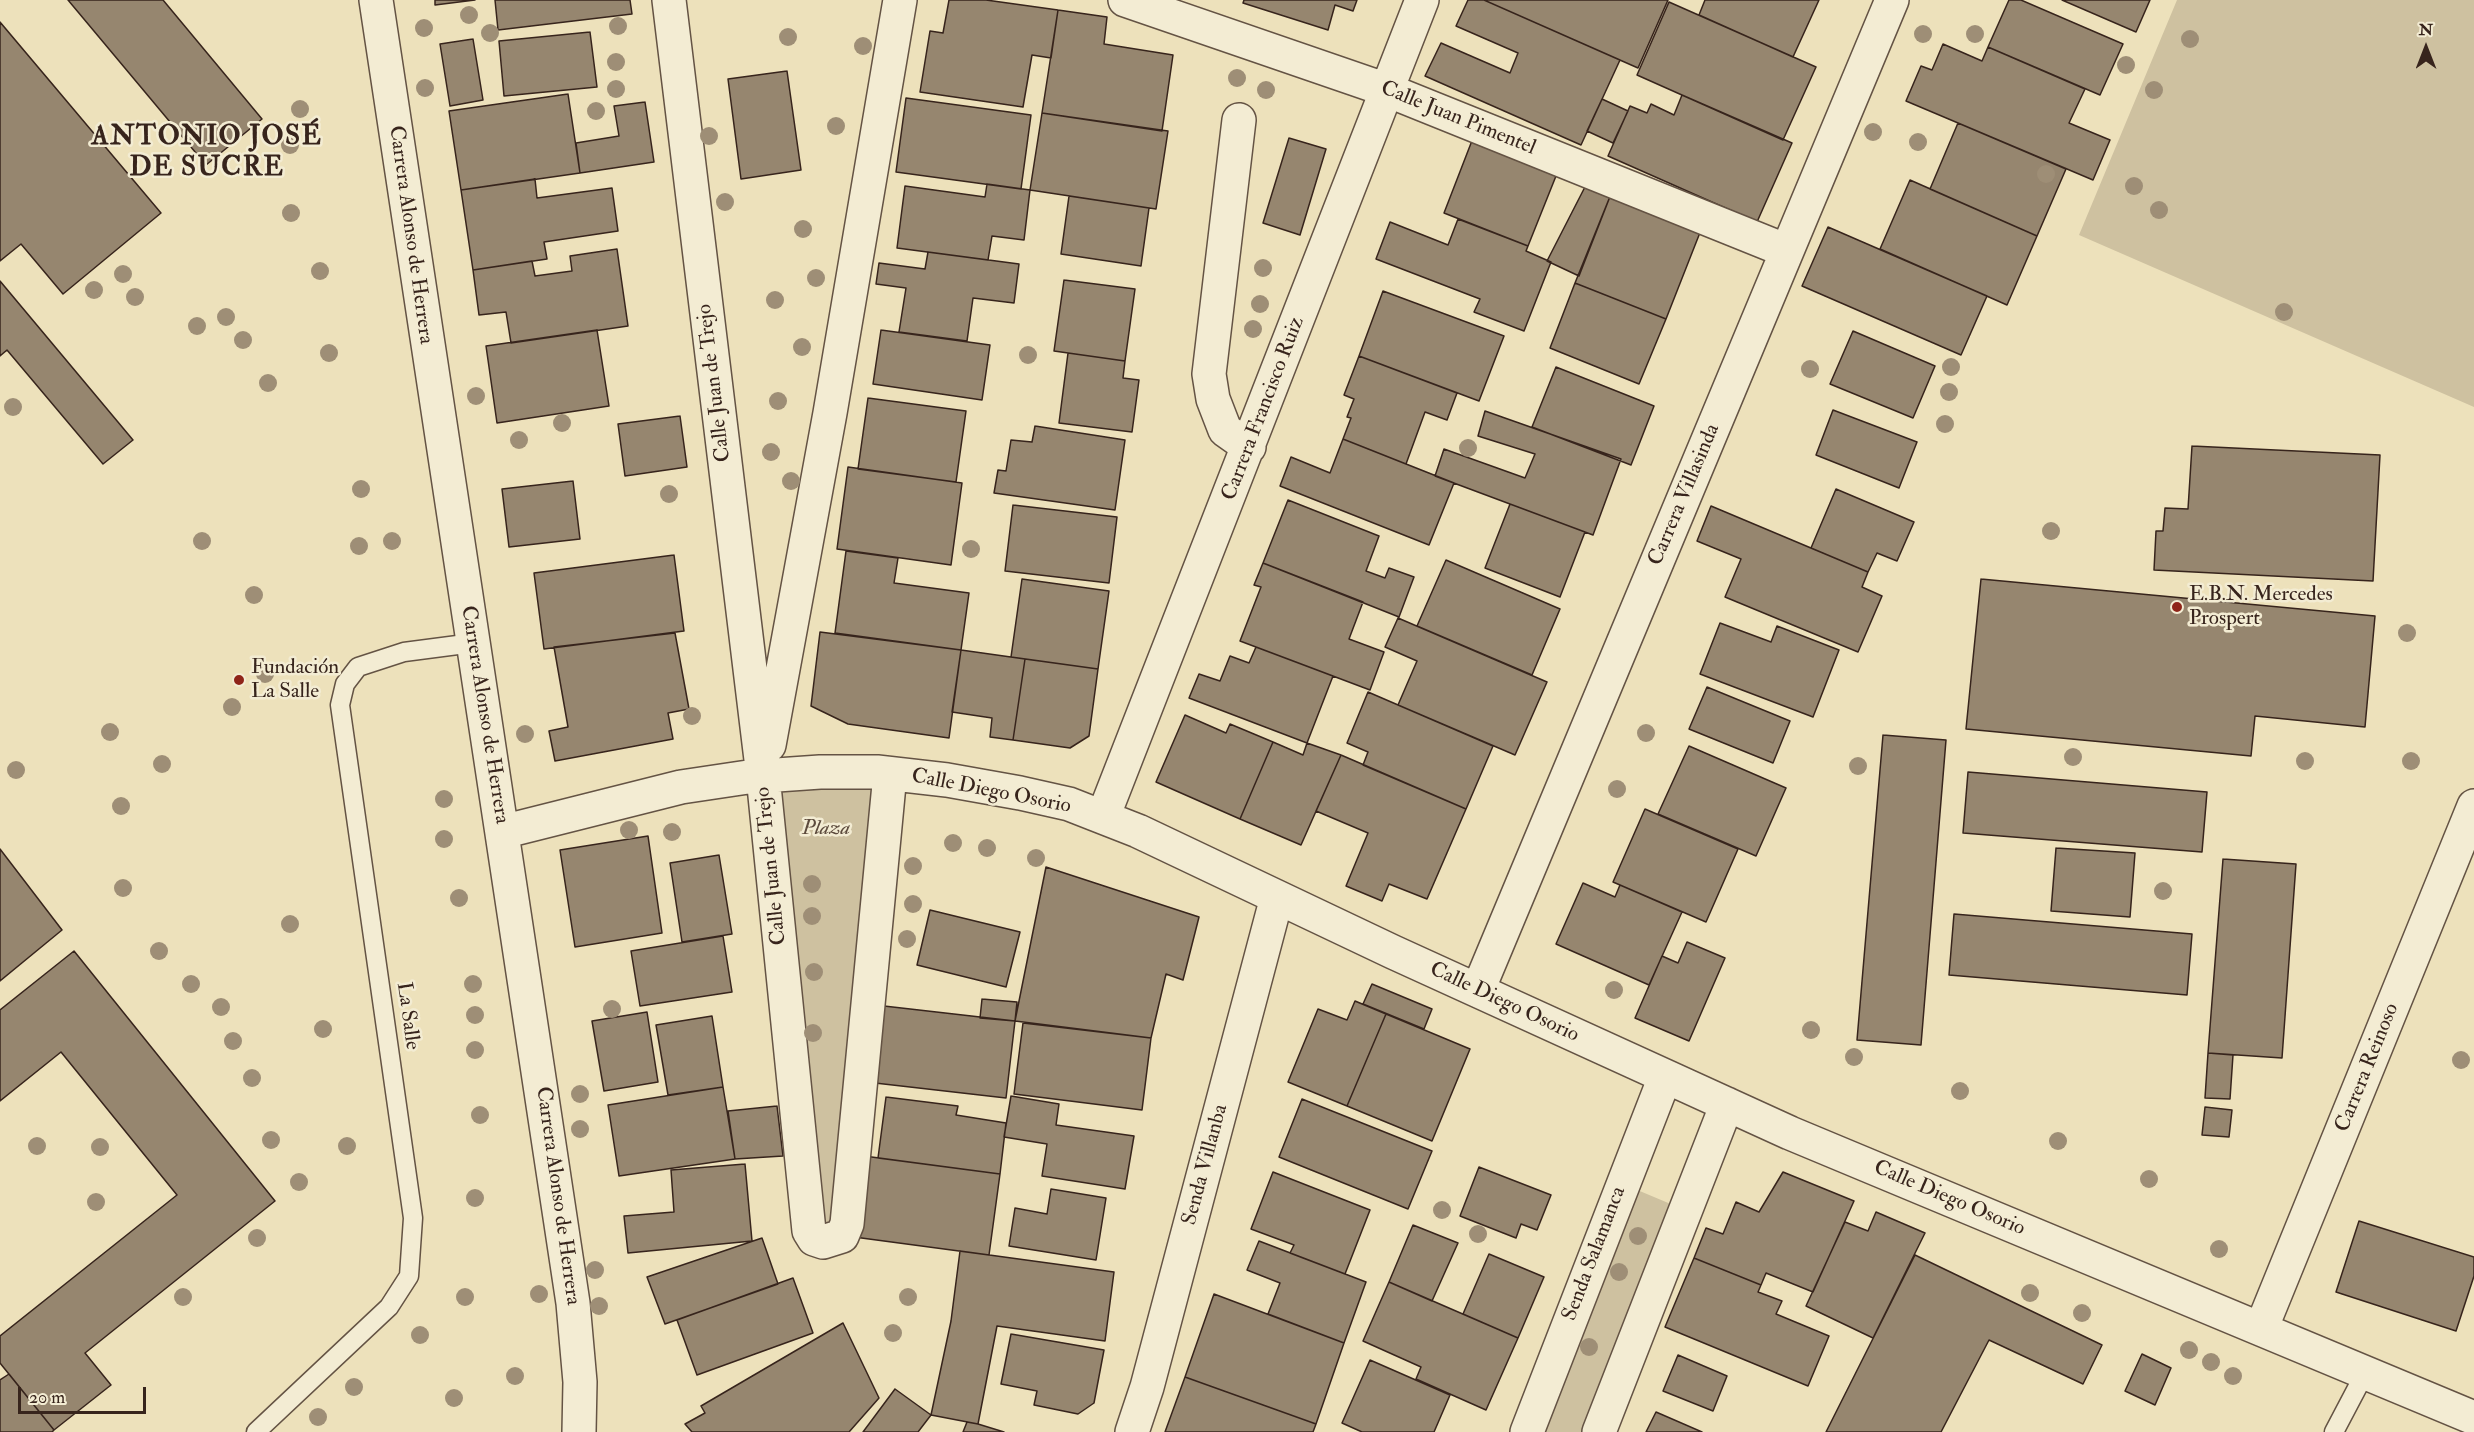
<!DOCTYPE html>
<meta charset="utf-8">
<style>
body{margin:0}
#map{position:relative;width:2474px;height:1432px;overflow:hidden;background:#ede1bb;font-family:"IM FELL Double Pica",serif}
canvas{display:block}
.north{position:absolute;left:2396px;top:18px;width:60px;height:60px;-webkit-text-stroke:4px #f3ecd3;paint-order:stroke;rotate:0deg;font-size:16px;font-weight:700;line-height:24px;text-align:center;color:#37241c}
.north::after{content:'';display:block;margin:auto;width:21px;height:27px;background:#37241c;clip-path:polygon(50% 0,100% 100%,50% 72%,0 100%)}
.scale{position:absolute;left:18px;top:1387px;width:128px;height:27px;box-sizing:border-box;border:3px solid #37241c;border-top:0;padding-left:8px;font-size:18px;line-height:21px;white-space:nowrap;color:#37241c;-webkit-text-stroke:4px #f3ecd3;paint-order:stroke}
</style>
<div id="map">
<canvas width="2474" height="1432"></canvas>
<div class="north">N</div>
<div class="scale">20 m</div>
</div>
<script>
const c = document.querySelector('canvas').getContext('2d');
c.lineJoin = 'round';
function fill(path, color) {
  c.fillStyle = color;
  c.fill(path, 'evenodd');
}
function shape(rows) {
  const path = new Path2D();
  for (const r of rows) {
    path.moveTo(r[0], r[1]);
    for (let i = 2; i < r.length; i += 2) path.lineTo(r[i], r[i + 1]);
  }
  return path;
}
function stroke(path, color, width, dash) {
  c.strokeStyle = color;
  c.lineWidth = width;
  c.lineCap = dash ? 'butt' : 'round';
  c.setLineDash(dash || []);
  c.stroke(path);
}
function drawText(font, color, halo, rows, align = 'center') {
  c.font = font + ' "IM FELL Double Pica",serif';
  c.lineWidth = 5;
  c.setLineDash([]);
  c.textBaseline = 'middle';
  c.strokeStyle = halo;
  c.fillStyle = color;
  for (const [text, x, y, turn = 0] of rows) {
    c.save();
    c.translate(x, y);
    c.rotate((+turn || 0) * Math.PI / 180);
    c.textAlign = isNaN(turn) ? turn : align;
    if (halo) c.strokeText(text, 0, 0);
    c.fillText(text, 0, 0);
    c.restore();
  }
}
fill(shape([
 [2177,0,2474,0,2474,407,2079,235],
 [877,772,834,1240,814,1239,763,776],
 [1623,1184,1685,1210,1599,1432,1527,1432]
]), '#cec1a0');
const building = shape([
 [68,0,163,0,262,119,206,165,68,0],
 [435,0,475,0,435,5,435,0],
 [495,0,630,0,632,14,498,30,495,0],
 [949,0,986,0,1058,10,1051,58,1032,55,1023,107,920,92,930,31,943,33,949,0],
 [1244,0,1357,0,1353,11,1335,5,1328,30,1243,3,1244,0],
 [1468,0,1484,0,1620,60,1581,145,1425,76,1441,43,1510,73,1518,53,1456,26,1468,0],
 [1484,0,1668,0,1638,68,1484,0],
 [1705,0,1819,0,1793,57,1699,15,1705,0],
 [2009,0,2021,0,2123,44,2100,95,1988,47,2009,0],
 [2062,0,2150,0,2136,32,2062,0],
 [1669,2,1816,67,1783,140,1637,75,1669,2],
 [1058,10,1107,17,1104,44,1173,55,1162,131,1042,113,1058,10],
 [0,22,161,213,63,294,21,244,0,261,0,22],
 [590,32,597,87,504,96,499,41,590,32],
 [473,39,483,100,450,106,440,44,473,39],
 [1943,44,1982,61,1988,47,2085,89,2069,123,2110,140,2093,180,1906,101,1921,66,1932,70,1943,44],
 [787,71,801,170,741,179,728,79,787,71],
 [568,94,580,173,461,190,449,111,568,94],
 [1682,95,1792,143,1757,222,1608,156,1630,106,1647,113,1651,104,1674,115,1682,95],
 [906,98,1031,115,1021,189,896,172,906,98],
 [1602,99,1628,111,1613,143,1587,131,1602,99],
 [645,102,654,162,580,173,576,143,619,136,614,106,645,102],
 [1042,113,1168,131,1156,209,1030,190,1042,113],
 [1958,123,2066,169,2037,236,1930,189,1958,123],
 [1289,138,1326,149,1300,235,1263,223,1289,138],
 [1473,138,1558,171,1528,246,1444,213,1473,138],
 [535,179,537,198,612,188,618,231,544,242,547,259,473,270,461,190,535,179],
 [1910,180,2037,236,2007,305,1880,249,1910,180],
 [1587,183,1611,194,1579,276,1547,261,1587,183],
 [987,184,1030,190,1024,240,992,236,988,260,897,248,905,186,985,197,987,184],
 [1611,194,1701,230,1666,319,1575,283,1611,194],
 [1069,196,1149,208,1141,266,1061,254,1069,196],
 [1458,219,1528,246,1526,251,1551,262,1524,331,1474,312,1480,299,1376,259,1390,222,1448,245,1458,219],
 [1828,227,1987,296,1961,355,1802,286,1828,227],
 [617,249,628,326,511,343,506,312,479,315,473,270,532,261,535,276,572,271,570,256,617,249],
 [928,252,1019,264,1014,303,973,298,967,341,899,332,906,288,876,284,879,263,925,269,928,252],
 [1064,280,1135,289,1125,361,1054,351,1064,280],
 [0,281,133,440,103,464,7,350,0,356,0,281],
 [1575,283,1666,319,1639,384,1550,348,1575,283],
 [1383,291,1504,336,1479,401,1359,356,1383,291],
 [597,330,609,406,497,423,486,346,597,330],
 [881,330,990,345,982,400,873,384,881,330],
 [1853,331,1935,366,1913,418,1830,384,1853,331],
 [1068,353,1125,361,1123,378,1139,380,1132,432,1059,423,1068,353],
 [1359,356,1457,393,1447,420,1425,412,1406,464,1343,439,1351,418,1347,417,1354,399,1344,395,1359,356],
 [1556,367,1654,406,1631,465,1532,427,1556,367],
 [868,398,966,411,956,482,858,469,868,398],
 [1833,410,1917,442,1899,488,1816,455,1833,410],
 [1485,411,1621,459,1593,535,1435,476,1444,449,1525,478,1535,454,1478,436,1485,411],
 [680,416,687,467,625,476,618,424,680,416],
 [1035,426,1125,440,1115,510,994,493,998,470,1006,471,1011,440,1032,442,1035,426],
 [1343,439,1454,483,1429,545,1280,486,1291,457,1330,473,1343,439],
 [2192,446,2380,455,2373,581,2154,570,2156,531,2163,531,2165,508,2188,509,2192,446],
 [848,467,962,483,951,565,837,549,848,467],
 [573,481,580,539,509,547,502,489,573,481],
 [1836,489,1914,522,1897,561,1877,553,1868,572,1811,548,1836,489],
 [1288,500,1379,536,1366,571,1385,578,1389,568,1414,577,1399,617,1263,563,1288,500],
 [1510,504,1585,532,1560,597,1485,568,1510,504],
 [1013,505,1117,517,1109,583,1005,571,1013,505],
 [1711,506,1868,572,1862,587,1882,596,1858,652,1725,597,1741,559,1697,541,1711,506],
 [846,551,898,558,894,583,969,593,961,650,835,633,846,551],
 [674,555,684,631,544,649,534,573,674,555],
 [1446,560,1560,609,1532,675,1417,626,1446,560],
 [1263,563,1363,602,1349,639,1384,652,1370,690,1240,641,1261,587,1254,585,1263,563],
 [1022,579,1109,591,1098,669,1011,657,1022,579],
 [1981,579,2375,616,2365,727,2255,716,2251,756,1966,729,1981,579],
 [1398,618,1547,682,1515,755,1398,705,1417,661,1385,647,1398,618],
 [1720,623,1771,642,1777,626,1839,650,1813,717,1700,674,1720,623],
 [820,632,961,650,949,738,848,724,811,706,820,632],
 [675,633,689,709,668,713,673,739,555,761,549,731,568,727,554,647,675,633],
 [1256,647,1333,676,1307,743,1189,698,1199,674,1220,681,1230,656,1249,663,1256,647],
 [961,650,1025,659,1013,740,990,737,992,718,952,712,961,650],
 [1025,659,1098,669,1089,736,1070,748,1013,740,1025,659],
 [1707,687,1790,721,1773,763,1689,729,1707,687],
 [1368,692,1493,746,1466,809,1363,765,1368,752,1347,743,1368,692],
 [1185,715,1226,733,1230,724,1273,742,1240,819,1156,782,1185,715],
 [1883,735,1946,740,1921,1045,1857,1040,1883,735],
 [1273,742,1303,755,1307,743,1341,755,1301,845,1240,819,1273,742],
 [1689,746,1786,788,1756,856,1658,814,1689,746],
 [1341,755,1466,809,1427,899,1389,884,1382,901,1346,886,1368,833,1316,811,1341,755],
 [1968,772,2207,792,2202,852,1963,833,1968,772],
 [1645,809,1738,849,1706,922,1613,882,1645,809],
 [648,836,662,933,575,947,560,850,648,836],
 [2056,848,2135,853,2130,917,2051,911,2056,848],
 [0,849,62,930,0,981,0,849],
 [719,855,732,934,682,942,670,863,719,855],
 [2223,859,2296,864,2282,1058,2208,1053,2223,859],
 [1046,867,1199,917,1183,980,1166,974,1151,1038,1015,1021,1046,867],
 [1583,883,1615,897,1620,885,1682,912,1649,985,1556,944,1583,883],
 [930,910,1020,932,1006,987,917,965,930,910],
 [1954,914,2192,934,2187,995,1949,975,1954,914],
 [723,936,732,992,640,1006,631,951,723,936],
 [1687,942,1725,958,1689,1041,1635,1018,1662,956,1678,963,1687,942],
 [74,951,275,1201,85,1353,111,1385,54,1430,0,1363,0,1336,177,1195,61,1052,0,1101,0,1010,74,951],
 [1372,984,1432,1009,1424,1029,1363,1004,1372,984],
 [982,999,1017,1002,1015,1021,980,1018,982,999],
 [1355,1001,1386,1014,1347,1106,1288,1082,1318,1009,1347,1020,1355,1001],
 [884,1006,1015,1021,1006,1098,875,1083,884,1006],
 [647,1012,658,1082,604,1091,592,1021,647,1012],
 [1386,1014,1470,1049,1432,1141,1347,1106,1386,1014],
 [712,1016,723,1087,668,1095,656,1025,712,1016],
 [1023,1023,1151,1038,1142,1110,1014,1094,1023,1023],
 [2208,1053,2233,1055,2230,1099,2205,1098,2208,1053],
 [723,1087,735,1159,619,1176,608,1105,723,1087],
 [1011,1096,1059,1104,1056,1125,1134,1136,1125,1189,1042,1176,1047,1144,1004,1137,1011,1096],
 [886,1097,958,1106,956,1115,1006,1123,1000,1174,878,1158,886,1097],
 [1302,1099,1432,1151,1408,1209,1279,1157,1302,1099],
 [777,1106,783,1156,735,1159,728,1111,777,1106],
 [2205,1107,2232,1110,2229,1137,2202,1135,2205,1107],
 [864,1156,1000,1174,989,1255,854,1237,864,1156],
 [745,1164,752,1241,628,1253,624,1216,674,1212,671,1170,745,1164],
 [1479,1167,1551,1195,1537,1230,1521,1224,1516,1238,1460,1216,1479,1167],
 [1273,1172,1370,1210,1345,1274,1290,1253,1294,1245,1251,1229,1273,1172],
 [1783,1172,1854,1201,1813,1292,1766,1273,1761,1285,1694,1258,1706,1228,1723,1234,1736,1202,1759,1212,1783,1172],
 [1051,1189,1106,1198,1096,1260,1009,1246,1015,1208,1047,1214,1051,1189],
 [1876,1212,1925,1233,1873,1338,1806,1306,1845,1222,1868,1231,1876,1212],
 [2359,1221,2474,1257,2474,1276,2456,1331,2336,1292,2359,1221],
 [1413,1225,1458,1243,1432,1301,1389,1282,1413,1225],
 [762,1238,778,1284,665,1324,647,1277,762,1238],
 [1259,1241,1366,1282,1344,1343,1268,1314,1280,1283,1247,1270,1259,1241],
 [960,1251,1114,1272,1105,1341,997,1326,978,1424,931,1415,951,1321,960,1251],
 [1489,1254,1544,1277,1518,1338,1463,1314,1489,1254],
 [1915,1255,2102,1345,2083,1384,1989,1340,1941,1432,1826,1432,1915,1255],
 [1694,1258,1761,1285,1758,1292,1782,1301,1776,1314,1829,1336,1808,1386,1665,1327,1694,1258],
 [793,1278,813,1333,697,1375,677,1320,793,1278],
 [1389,1282,1518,1338,1486,1410,1416,1379,1421,1367,1363,1341,1389,1282],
 [1214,1294,1344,1343,1316,1424,1185,1377,1214,1294],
 [843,1323,879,1398,849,1432,692,1432,685,1424,705,1413,701,1406,843,1323],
 [1011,1334,1104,1350,1094,1403,1078,1414,1034,1405,1037,1391,1001,1384,1011,1334],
 [2142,1354,2171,1368,2155,1405,2125,1391,2142,1354],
 [1678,1355,1727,1376,1713,1411,1663,1391,1678,1355],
 [1370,1360,1450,1395,1434,1432,1362,1432,1342,1423,1370,1360],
 [9,1374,54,1430,52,1432,0,1432,0,1380,9,1374],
 [1185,1377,1316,1424,1313,1432,1165,1432,1185,1377],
 [895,1389,931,1415,918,1432,863,1432,895,1389],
 [1656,1412,1702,1432,1646,1432,1656,1412],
 [967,1422,978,1424,1004,1432,963,1432,967,1422]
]);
fill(building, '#96866f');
stroke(building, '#37241c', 1.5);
const lane = shape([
 [256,1432,389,1307,409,1276,413,1218,340,705,345,684,358,667,404,652,473,643],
 [2334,1432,2365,1373]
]);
const street = shape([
 [376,0,573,1303,580,1382,579,1432],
 [669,0,763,776,809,1231,814,1239,823,1242,842,1236,847,1224,890,774],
 [1125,0,1387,90,1787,251],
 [1239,120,1209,374,1213,399,1225,430,1249,447],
 [769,745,830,413,900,0],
 [1103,817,1422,0],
 [502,832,681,787,748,777,820,772,877,772,947,780,1020,793,1069,804,1138,831,1393,952,1790,1133,2474,1418],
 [1478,990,1892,0],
 [2261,1329,2474,806],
 [1132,1432,1147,1387,1277,897],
 [1527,1432,1665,1077],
 [1599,1432,1727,1104]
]);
stroke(lane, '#645344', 21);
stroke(street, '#645344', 36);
stroke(lane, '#f3ecd3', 18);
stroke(street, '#f3ecd3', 33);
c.fillStyle = '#9e8e76';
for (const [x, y] of [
 [469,15],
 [618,26],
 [424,28],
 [490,33],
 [1923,34],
 [1975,34],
 [788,37],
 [2190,39],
 [863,46],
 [616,62],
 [2126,65],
 [1237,78],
 [425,88],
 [616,89],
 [1266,90],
 [2154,90],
 [300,109],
 [596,111],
 [836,126],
 [1873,132],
 [709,136],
 [1918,142],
 [290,145],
 [2046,174],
 [2134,186],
 [725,202],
 [2159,210],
 [291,213],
 [803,229],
 [1263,268],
 [320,271],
 [123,274],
 [816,278],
 [94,290],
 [135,297],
 [775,300],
 [1260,304],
 [2284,312],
 [226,317],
 [197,326],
 [1253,329],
 [243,340],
 [802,347],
 [329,353],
 [1028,355],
 [1951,367],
 [1810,369],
 [268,383],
 [1949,392],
 [476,396],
 [778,401],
 [13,407],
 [562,423],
 [1945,424],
 [519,440],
 [1468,448],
 [771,452],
 [791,481],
 [361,489],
 [669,494],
 [2051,531],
 [202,541],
 [392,541],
 [359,546],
 [971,549],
 [254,595],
 [2407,633],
 [265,674],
 [232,707],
 [692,716],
 [110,732],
 [1646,733],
 [525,734],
 [2073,757],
 [2305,761],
 [2411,761],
 [162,764],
 [1858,766],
 [16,770],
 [1617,789],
 [444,799],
 [121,806],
 [629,830],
 [672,832],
 [444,839],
 [953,843],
 [987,848],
 [1036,858],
 [913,866],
 [812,884],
 [123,888],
 [2163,891],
 [459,898],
 [913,904],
 [812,916],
 [290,924],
 [907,939],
 [159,951],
 [814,972],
 [191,984],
 [473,984],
 [1614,990],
 [221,1007],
 [612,1009],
 [475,1015],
 [323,1029],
 [1811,1030],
 [813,1033],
 [233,1041],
 [475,1050],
 [1854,1057],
 [2461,1060],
 [252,1078],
 [1960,1091],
 [580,1094],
 [480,1115],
 [580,1129],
 [271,1140],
 [2058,1141],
 [37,1146],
 [347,1146],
 [100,1147],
 [2149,1179],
 [299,1182],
 [475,1198],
 [96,1202],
 [1442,1210],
 [1478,1234],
 [1638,1236],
 [257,1238],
 [2219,1249],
 [595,1270],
 [1619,1272],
 [2030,1293],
 [539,1294],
 [183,1297],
 [465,1297],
 [908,1297],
 [599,1306],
 [2082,1313],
 [893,1333],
 [420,1335],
 [1589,1347],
 [2189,1350],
 [2211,1362],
 [515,1376],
 [2233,1376],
 [354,1387],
 [454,1398],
 [318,1417]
]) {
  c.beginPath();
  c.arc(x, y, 9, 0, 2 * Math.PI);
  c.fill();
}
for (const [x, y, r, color] of [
 [2177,607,6,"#8f2418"],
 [239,680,6,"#8f2418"]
]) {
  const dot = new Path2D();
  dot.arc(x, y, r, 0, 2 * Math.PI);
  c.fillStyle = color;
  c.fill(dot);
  stroke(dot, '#f3ecd3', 2);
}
drawText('21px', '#37241c', '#f3ecd3', [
 ["Calle Juan Pimentel",1458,119,22],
 ["Carrera Alonso de Herrera",410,235,82],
 ["Calle Juan de Trejo",715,383,-97],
 ["Carrera Francisco Ruiz",1264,409,-69],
 ["Carrera Villasinda",1685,495,-67],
 ["Carrera Alonso de Herrera",484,715,81],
 ["Calle Diego Osorio",991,792,11],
 ["Calle Juan de Trejo",772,866,-96],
 ["Calle Diego Osorio",1504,1003,25],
 ["La Salle",407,1016,82],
 ["Carrera Reinoso",2368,1068,-68],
 ["Senda Villanba",1206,1165,-75],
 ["Carrera Alonso de Herrera",557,1196,82],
 ["Calle Diego Osorio",1949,1199,23],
 ["Senda Salamanca",1595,1254,-69]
]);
drawText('21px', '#37241c', '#f3ecd3', [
 ["E.B.N. Mercedes",2189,595],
 ["Prospert",2189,619],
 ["Fundación",251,668],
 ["La Salle",251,692]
], 'left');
drawText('italic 21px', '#5d4b3d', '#f3ecd3', [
 ["Plaza",826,829]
]);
c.letterSpacing = '1.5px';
drawText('bold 27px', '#37241c', '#f3ecd3', [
 ["ANTONIO JOSÉ",207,138],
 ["DE SUCRE",207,169]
]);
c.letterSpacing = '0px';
</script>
